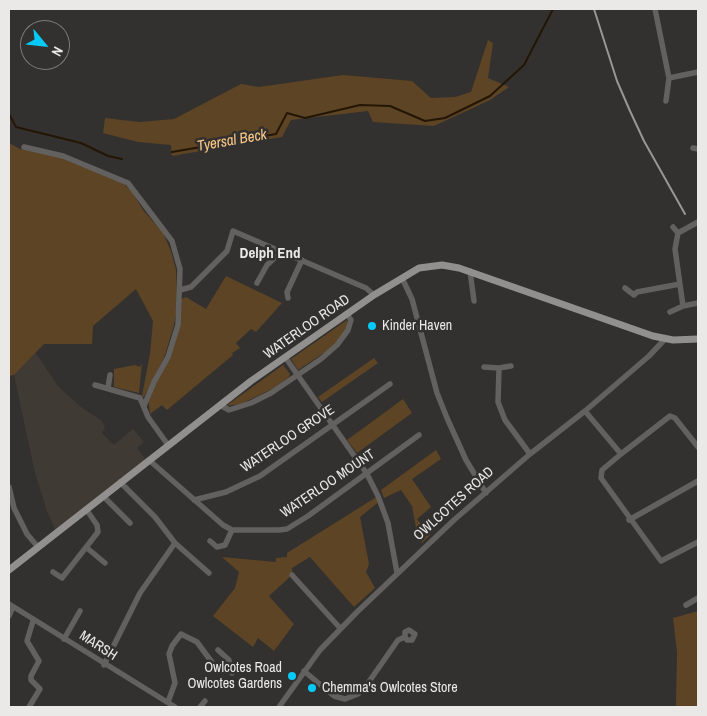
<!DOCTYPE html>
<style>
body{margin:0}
#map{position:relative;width:707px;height:716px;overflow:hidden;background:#32312f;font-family:"Archivo Narrow",sans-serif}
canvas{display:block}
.frame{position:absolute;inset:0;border:10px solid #eae9e8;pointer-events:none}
.north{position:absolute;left:20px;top:20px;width:50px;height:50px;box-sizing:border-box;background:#32312f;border:1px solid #7c7b79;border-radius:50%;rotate:118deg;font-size:14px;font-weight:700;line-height:20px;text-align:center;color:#eae9e8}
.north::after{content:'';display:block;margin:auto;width:18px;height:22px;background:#06cbf9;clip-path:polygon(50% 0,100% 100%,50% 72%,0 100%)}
</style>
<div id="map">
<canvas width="707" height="716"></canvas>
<div class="frame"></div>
<div class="north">N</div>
</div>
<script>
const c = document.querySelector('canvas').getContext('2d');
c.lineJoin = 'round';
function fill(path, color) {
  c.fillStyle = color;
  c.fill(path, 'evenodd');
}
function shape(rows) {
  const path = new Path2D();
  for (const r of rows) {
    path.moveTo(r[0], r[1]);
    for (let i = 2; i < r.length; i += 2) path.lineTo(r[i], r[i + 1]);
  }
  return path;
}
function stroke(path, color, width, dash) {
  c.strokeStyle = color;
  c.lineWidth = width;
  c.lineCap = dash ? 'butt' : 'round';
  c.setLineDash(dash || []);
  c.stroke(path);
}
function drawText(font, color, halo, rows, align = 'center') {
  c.font = font + ' "Archivo Narrow",sans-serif';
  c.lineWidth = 5;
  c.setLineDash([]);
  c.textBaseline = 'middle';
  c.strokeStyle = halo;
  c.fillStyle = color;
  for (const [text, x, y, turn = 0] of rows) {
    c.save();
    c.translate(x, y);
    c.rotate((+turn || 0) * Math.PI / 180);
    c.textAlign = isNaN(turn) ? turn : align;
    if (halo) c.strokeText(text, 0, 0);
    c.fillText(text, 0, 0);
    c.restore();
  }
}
fill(shape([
 [35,352,58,386,81,407,102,421,105,427,102,433,114,445,133,429,144,442,137,448,147,461,56,532,47,511,35,473,14,375]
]), '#3f3a33');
fill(shape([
 [488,40,493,43,488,78,509,87,490,100,434,126,373,122,368,111,291,120,282,137,172,156,171,145,138,142,103,133,105,118,140,122,174,119,241,84,259,87,343,75,412,81,431,98,455,97,471,92],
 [9,143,20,149,54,155,122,182,132,192,143,210,163,233,171,251,176,270,177,307,174,325,164,358,144,397,142,396,150,354,153,321,136,289,93,326,92,344,44,344,14,375,9,376],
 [226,276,282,303,256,332,251,329,236,343,240,348,232,353,233,355,167,410,162,405,150,414,148,397,168,357,178,325,179,300,186,297,206,309],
 [347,320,347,328,331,348,298,370,291,359],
 [374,358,378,363,322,402,318,397],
 [142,363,139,393,114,387,114,369,135,365,140,367],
 [283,365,290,374,289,377,276,387,241,404,226,406],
 [403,399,412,413,357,453,347,440],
 [436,450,441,459,412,479,431,507,417,519,430,535,422,543,417,533,412,506,401,490,384,498,381,490],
 [378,496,380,501,360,517,369,564,366,572,375,588,354,607,310,557,292,568,292,575,269,596,294,624,274,651,258,638,253,647,213,616,235,588,239,572,222,557,276,562,276,558,287,557,287,553],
 [698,611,698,707,676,707,677,652,673,618]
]), '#5d4424');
stroke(shape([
 [9,114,16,127,81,143,108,156,122,159],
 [172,152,276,134,287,113,305,118,360,105,390,106,425,121,445,118,490,96,524,65,553,9]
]), '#241604', 2);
stroke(shape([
 [655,9,669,78,698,72],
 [666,101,669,78],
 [24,147,63,156,128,183,172,241,180,269,178,325,168,357,154,382,144,406],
 [693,148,698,149],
 [698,222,678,233,675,249,683,306,698,303],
 [673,227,678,233],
 [470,271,474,301],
 [402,278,412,299,437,393,447,418,466,460,486,493],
 [257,283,267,265,282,251],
 [625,288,634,295,637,292,680,284],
 [180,290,191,287,227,251,233,231,366,288,374,295],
 [288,298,287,292,302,260],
 [670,312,683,306],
 [285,357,367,474,378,496,388,523,397,573],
 [484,367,499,368,498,402,505,420,530,454],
 [499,368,511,366],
 [95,385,140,398,148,417,168,445],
 [108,388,110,375],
 [220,405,229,410,251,403,271,393,321,359,337,345,348,330,351,320,347,314],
 [585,411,621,454,670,416,675,418,698,447],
 [621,454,602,470,601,478,661,561,698,542],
 [149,460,223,525,232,530,279,530,287,529,308,516,419,435],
 [120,482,155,517,175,543,209,573],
 [9,487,14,508,27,534,38,547],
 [103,496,130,523],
 [194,500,226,492,260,476,390,384],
 [629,520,698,481],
 [210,541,217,547,225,545,232,530],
 [87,548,105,563],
 [53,572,62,578,98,532,97,525,86,509],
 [292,575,340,628],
 [9,604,175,707],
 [686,605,698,598],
 [9,616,13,607],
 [64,639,80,611],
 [218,650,229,660,232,673],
 [104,665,140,593,175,543],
 [304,671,334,696,345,699,358,694,366,686,398,640,405,637,407,640,412,640,415,634,409,630,405,632,405,637],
 [168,702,175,683,169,654,172,646,181,634,197,642,214,665,231,664],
 [29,707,40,689,31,680,31,676,39,661,27,641,33,621],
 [200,707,205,701],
 [279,707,320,650,357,612,454,520,530,454,585,411,649,356,665,339]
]), '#626160', 5.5);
stroke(shape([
 [9,570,251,381,374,295,419,268,442,265,459,268,653,336,673,340,698,339]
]), '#92908e', 7);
stroke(shape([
 [594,9,617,81,630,111,644,141,685,214]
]), '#989795', 2);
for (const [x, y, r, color] of [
 [372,326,5,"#06cbf9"],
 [292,676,5,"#06cbf9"],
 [312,688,5,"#06cbf9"]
]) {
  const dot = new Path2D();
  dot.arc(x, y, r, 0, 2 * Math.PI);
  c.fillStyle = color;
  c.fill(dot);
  stroke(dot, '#32312f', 2);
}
drawText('14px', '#eae9e8', '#32312f', [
 ["Kinder Haven",382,326],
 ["Owlcotes Road",282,668,"right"],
 ["Owlcotes Gardens",282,684,"right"],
 ["Chemma's Owlcotes Store",322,688]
], 'left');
drawText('14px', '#eae9e8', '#32312f', [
 ["WATERLOO ROAD",307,327,-35],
 ["WATERLOO GROVE",288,439,-34],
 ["WATERLOO MOUNT",328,484,-34],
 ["OWLCOTES ROAD",454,504,-42],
 ["MARSH",98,646,33]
]);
drawText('italic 15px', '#fcc988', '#32312f', [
 ["Tyersal Beck",232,141,-10]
]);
drawText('bold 15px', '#eae9e8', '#32312f', [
 ["Delph End",270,254]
]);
</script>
